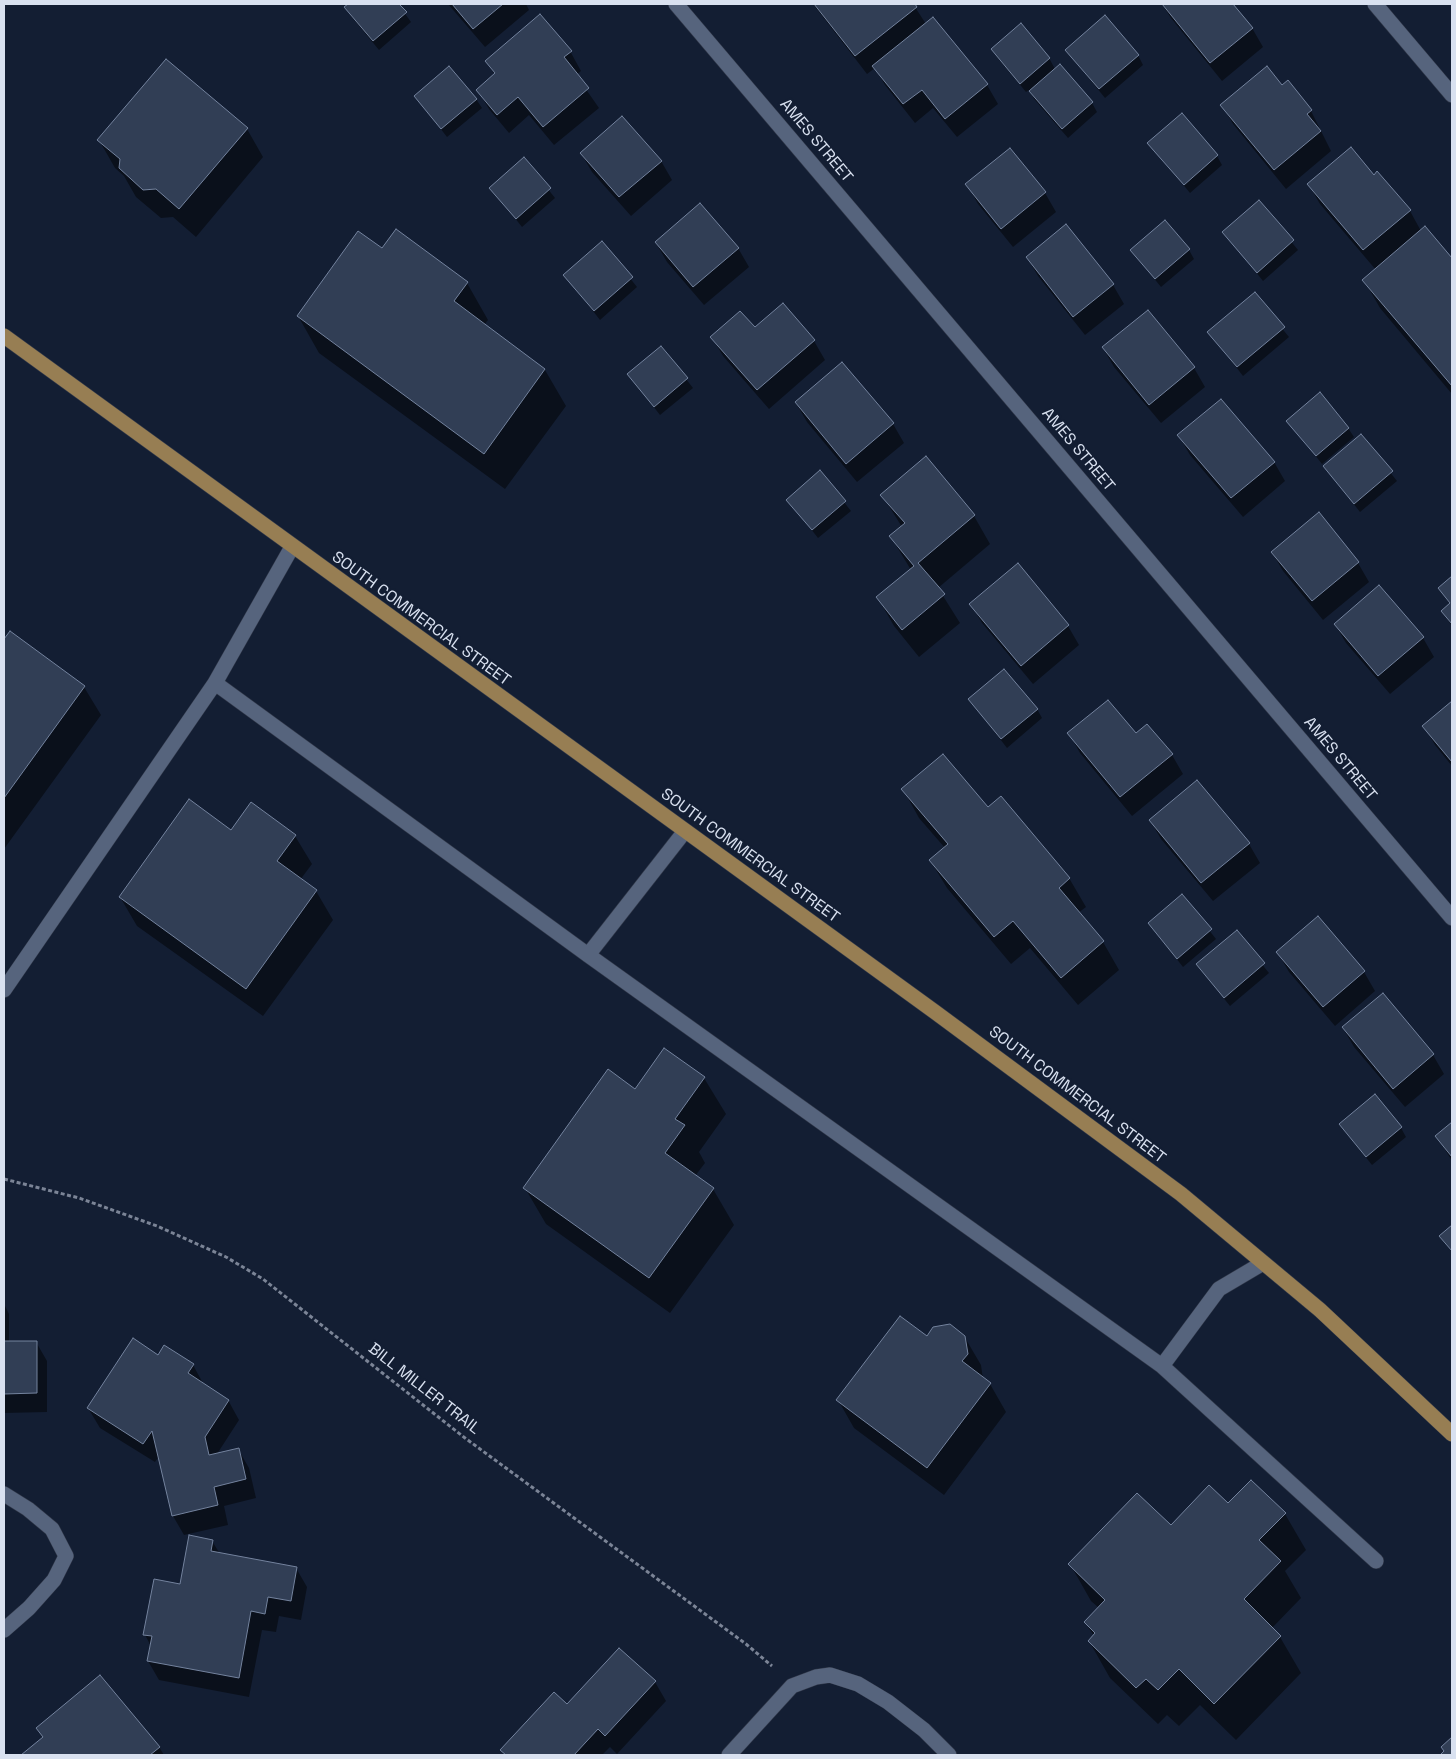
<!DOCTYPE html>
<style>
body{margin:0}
#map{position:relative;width:1456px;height:1759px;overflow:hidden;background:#131e33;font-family:"Space Grotesk",sans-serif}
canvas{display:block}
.frame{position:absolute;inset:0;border:5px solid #d9e1f0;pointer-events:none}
</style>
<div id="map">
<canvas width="1456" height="1759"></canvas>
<div class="frame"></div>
</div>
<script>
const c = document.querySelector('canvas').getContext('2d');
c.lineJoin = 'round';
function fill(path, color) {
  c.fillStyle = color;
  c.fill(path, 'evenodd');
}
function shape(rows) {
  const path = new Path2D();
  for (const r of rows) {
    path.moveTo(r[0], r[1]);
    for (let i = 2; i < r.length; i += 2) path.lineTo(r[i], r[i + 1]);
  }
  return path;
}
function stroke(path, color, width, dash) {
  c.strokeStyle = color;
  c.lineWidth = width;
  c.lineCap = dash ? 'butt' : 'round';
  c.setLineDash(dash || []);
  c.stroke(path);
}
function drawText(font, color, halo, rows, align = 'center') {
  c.font = font + ' "Space Grotesk",sans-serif';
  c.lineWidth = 4.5;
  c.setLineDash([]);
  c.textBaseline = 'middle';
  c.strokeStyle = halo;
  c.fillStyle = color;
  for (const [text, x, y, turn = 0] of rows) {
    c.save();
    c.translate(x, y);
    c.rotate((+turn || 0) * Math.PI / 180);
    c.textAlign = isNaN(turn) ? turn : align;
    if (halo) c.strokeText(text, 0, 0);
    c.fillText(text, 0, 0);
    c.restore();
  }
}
fill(shape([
 [350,4,398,4,411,22,379,50,351,16,346,7],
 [448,4,526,4,529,10,485,47],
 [813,4,913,4,926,24,987,85,998,104,957,137,933,108,915,123,885,85,875,68,867,74],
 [1162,4,1232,4,1252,28,1263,47,1222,81,1171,18],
 [992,49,1049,58,1055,69,1092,103,1097,112,1068,138,1035,100,1029,90,1026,92,998,58],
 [1066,50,1138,55,1143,65,1105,98],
 [570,51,581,71,576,75,599,108,554,145,529,115,509,133,489,109,478,90,495,75,487,61],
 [1288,82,1311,111,1331,151,1286,189,1233,124,1222,105,1282,87],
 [416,97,476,99,482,108,447,137],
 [247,129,263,157,196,237,173,217,161,218,136,197,124,176,115,168,99,140],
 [1149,143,1217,156,1222,165,1190,193],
 [1010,150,1045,193,1056,212,1013,247,978,204,967,184],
 [581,153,661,161,672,180,631,216,592,172],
 [524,159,555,198,522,227,491,188],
 [1373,176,1410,211,1421,231,1425,227,1452,260,1452,394,1380,308,1364,280,1376,270,1320,204,1309,185],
 [1259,202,1298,250,1263,281,1224,232],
 [1066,226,1113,285,1124,304,1085,335,1038,276,1027,257],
 [602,243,637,287,600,320,565,275],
 [656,243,738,248,749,267,704,305,667,262],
 [382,250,467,283,488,320,484,325,545,370,566,406,505,489,319,353,298,316],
 [1131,250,1189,250,1194,259,1161,287],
 [1254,294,1289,337,1243,376,1209,332],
 [754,329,814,341,825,360,769,409,723,356,712,337],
 [661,347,693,388,660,415,628,374],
 [1103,348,1194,368,1205,387,1161,423,1114,367],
 [842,363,893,424,904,443,857,482,807,422,796,403],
 [1288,421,1348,428,1354,437,1322,464],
 [1179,436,1274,462,1285,481,1243,517,1190,455],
 [1361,436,1397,481,1360,512,1324,466],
 [820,472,851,511,818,538,788,500],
 [882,495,974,516,990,544,938,588,960,623,919,657,894,626,878,598,911,570,891,537,902,527],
 [1318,514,1358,563,1369,582,1323,620,1283,571,1272,552],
 [1017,565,1068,626,1079,645,1033,684,982,623,971,604],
 [1452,578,1452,626,1442,611,1451,605,1439,588],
 [1335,624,1423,638,1434,657,1390,694,1346,643],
 [10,633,84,687,101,715,4,849,4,641],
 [969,699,1037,709,1042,718,1007,748],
 [1452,702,1452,766,1435,745,1424,726],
 [1069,733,1136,735,1172,755,1183,774,1132,816,1080,753],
 [903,789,1069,878,1086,907,1078,913,1103,942,1119,970,1078,1005,1030,948,1011,964,947,888,930,860,945,848,919,818],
 [1150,820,1249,844,1260,863,1213,901,1161,839],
 [231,832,295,836,312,864,300,880,316,891,333,920,263,1016,137,926,120,897],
 [1182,896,1216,939,1183,967,1149,924],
 [1318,917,1364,972,1375,991,1335,1026,1289,972,1278,953],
 [1236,932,1269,973,1230,1006,1197,965],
 [1383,994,1433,1055,1444,1074,1405,1107,1354,1047,1343,1028],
 [704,1078,726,1114,699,1152,705,1163,695,1176,713,1189,734,1225,670,1313,546,1224,525,1188,635,1090],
 [1452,1124,1452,1161,1437,1136],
 [1340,1125,1401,1128,1406,1137,1372,1165],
 [1452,1226,1452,1252,1441,1236],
 [4,1304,9,1314,9,1342,36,1342,47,1361,47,1412,4,1413],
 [964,1336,981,1365,983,1379,990,1384,1006,1412,944,1495,854,1428,838,1400,927,1338],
 [159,1357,193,1365,204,1385,228,1400,239,1420,217,1454,238,1449,249,1468,256,1498,224,1506,228,1525,184,1535,173,1516,159,1456,155,1462,100,1428,88,1408],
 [1228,1505,1285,1514,1306,1550,1285,1571,1301,1598,1272,1628,1280,1637,1301,1673,1236,1740,1200,1705,1179,1726,1167,1715,1158,1724,1110,1678,1089,1641,1094,1636,1085,1622,1099,1608,1091,1601,1070,1564],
 [212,1541,220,1554,296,1568,307,1587,301,1620,279,1616,276,1632,262,1630,249,1697,159,1680,148,1661,151,1646,145,1635],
 [655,1682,666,1701,617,1754,610,1747,602,1755,505,1755,502,1750,568,1706],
 [37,1728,159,1747,164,1755,23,1755,43,1738]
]), '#0007');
const building = shape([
 [348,4,399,4,407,12,373,41,344,7,348,4],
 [452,4,503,4,473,29,452,4],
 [814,4,915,4,917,7,855,56,814,4],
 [1162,4,1233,4,1253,28,1210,63,1162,4],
 [540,14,572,51,564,57,589,88,543,127,518,97,497,115,476,90,495,73,485,61,540,14],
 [1105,15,1139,55,1099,89,1065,50,1105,15],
 [933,17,988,84,945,119,922,90,903,104,872,66,933,17],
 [1021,23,1050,58,1020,84,991,49,1021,23],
 [166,59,248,128,179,209,156,189,143,190,119,168,120,159,97,140,166,59],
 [1060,64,1093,102,1062,129,1029,91,1060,64],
 [449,66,477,99,441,129,414,96,449,66],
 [1267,66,1282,85,1288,80,1312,110,1307,114,1321,131,1274,170,1220,105,1267,66],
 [1182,113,1218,155,1184,185,1147,143,1182,113],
 [622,116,662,161,619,197,580,153,622,116],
 [1351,147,1374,175,1377,171,1411,210,1363,250,1307,184,1351,147],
 [1010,148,1046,192,1001,229,965,184,1010,148],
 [524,157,551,188,516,219,489,188,524,157],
 [1259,200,1294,240,1257,273,1222,232,1259,200],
 [700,203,739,248,693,287,655,242,700,203],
 [1165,220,1190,249,1155,279,1130,250,1165,220],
 [1066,224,1114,284,1073,317,1026,257,1066,224],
 [1425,226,1452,258,1452,386,1362,280,1425,226],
 [396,229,468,282,454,301,545,369,484,454,297,316,358,231,382,248,396,229],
 [602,241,633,277,594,311,563,275,602,241],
 [1255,292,1285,327,1237,367,1207,332,1255,292],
 [783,303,815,340,757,390,710,337,740,311,755,327,783,303],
 [1148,310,1195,367,1149,405,1102,347,1148,310],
 [661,346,688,378,654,407,627,374,661,346],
 [842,362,894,423,846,464,795,402,842,362],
 [1320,392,1349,428,1316,456,1286,421,1320,392],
 [1221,399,1275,462,1231,498,1177,435,1221,399],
 [1361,434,1393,471,1354,504,1323,466,1361,434],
 [926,456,975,515,918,563,945,594,902,630,876,597,914,566,889,536,905,523,880,495,926,456],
 [820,470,846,501,812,530,786,500,820,470],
 [1319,512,1359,562,1312,601,1271,552,1319,512],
 [1018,563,1069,625,1021,666,969,604,1018,563],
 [1452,576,1452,624,1441,611,1450,603,1438,588,1452,576],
 [1379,585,1424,637,1378,676,1334,624,1379,585],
 [10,631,85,686,4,798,4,639,10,631],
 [1004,669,1038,709,1001,739,968,699,1004,669],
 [1108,700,1136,733,1147,724,1173,754,1120,797,1067,733,1108,700],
 [1452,701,1452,762,1422,726,1452,701],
 [943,754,988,807,1001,796,1070,878,1059,888,1104,941,1061,978,1013,921,994,937,929,860,948,844,901,789,943,754],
 [1197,780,1250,843,1201,883,1149,820,1197,780],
 [189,799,231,830,251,802,296,835,277,861,317,890,246,989,119,897,189,799],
 [1182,894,1212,929,1177,959,1148,923,1182,894],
 [1318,916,1365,971,1323,1007,1276,952,1318,916],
 [1237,930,1265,963,1224,998,1196,964,1237,930],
 [1383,993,1434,1054,1393,1089,1342,1027,1383,993],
 [664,1048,705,1077,675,1119,685,1125,665,1153,714,1188,649,1278,523,1188,608,1069,635,1089,664,1048],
 [1375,1094,1402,1127,1366,1157,1339,1124,1375,1094],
 [1452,1122,1452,1157,1435,1136,1452,1122],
 [1452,1225,1452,1251,1439,1236,1452,1225],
 [900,1316,927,1336,933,1327,950,1324,965,1336,968,1354,962,1361,991,1383,927,1468,836,1400,900,1316],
 [133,1338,158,1355,164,1345,194,1364,188,1373,229,1400,205,1437,209,1455,239,1448,246,1479,214,1487,218,1505,172,1516,152,1431,143,1444,87,1408,133,1338],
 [4,1341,37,1341,37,1393,4,1394,4,1341],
 [1251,1480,1286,1513,1259,1540,1281,1561,1244,1599,1281,1636,1214,1704,1179,1669,1158,1690,1146,1679,1136,1688,1088,1641,1095,1633,1084,1622,1105,1600,1068,1564,1137,1493,1171,1525,1209,1485,1228,1503,1251,1480],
 [189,1535,213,1540,211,1551,297,1567,291,1601,268,1597,265,1614,251,1611,239,1678,147,1661,152,1636,143,1635,154,1579,180,1584,189,1535],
 [619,1648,656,1681,605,1736,598,1729,574,1755,506,1755,500,1750,554,1692,567,1704,619,1648],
 [100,1675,160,1747,150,1755,21,1755,43,1737,36,1728,100,1675],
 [1452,1737,1452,1755,1440,1755,1444,1751,1441,1747,1452,1737]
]);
fill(building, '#313e55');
stroke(building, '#74839e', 1);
const minor = shape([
 [676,4,1452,918],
 [1375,4,1452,95],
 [215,683,292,547],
 [588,955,685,831],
 [4,990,215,683,588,955,1162,1366],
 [1263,1263,1219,1289,1162,1366,1376,1561],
 [4,1494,28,1509,52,1529,66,1556,54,1580,29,1608,4,1630],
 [729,1755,792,1686,816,1677,830,1675,858,1684,888,1702,924,1730,949,1755]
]);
const major = shape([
 [4,336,935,1012,1181,1194,1320,1310,1452,1434]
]);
stroke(minor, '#313849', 16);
stroke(major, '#313849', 16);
stroke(shape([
 [4,1179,79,1198,157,1226,226,1257,263,1279,465,1438,746,1644,772,1666]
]), '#7b8496', 3, [4, 2.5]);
stroke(minor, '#56647d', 15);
stroke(major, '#977e53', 15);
drawText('16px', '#d9e1f0', '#131e33', [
 ["AMES STREET",816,141,50],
 ["AMES STREET",1078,450,50],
 ["SOUTH COMMERCIAL STREET",421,619,36],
 ["AMES STREET",1340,759,50],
 ["SOUTH COMMERCIAL STREET",750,856,36],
 ["SOUTH COMMERCIAL STREET",1077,1095,37],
 ["BILL MILLER TRAIL",424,1389,38]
]);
</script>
